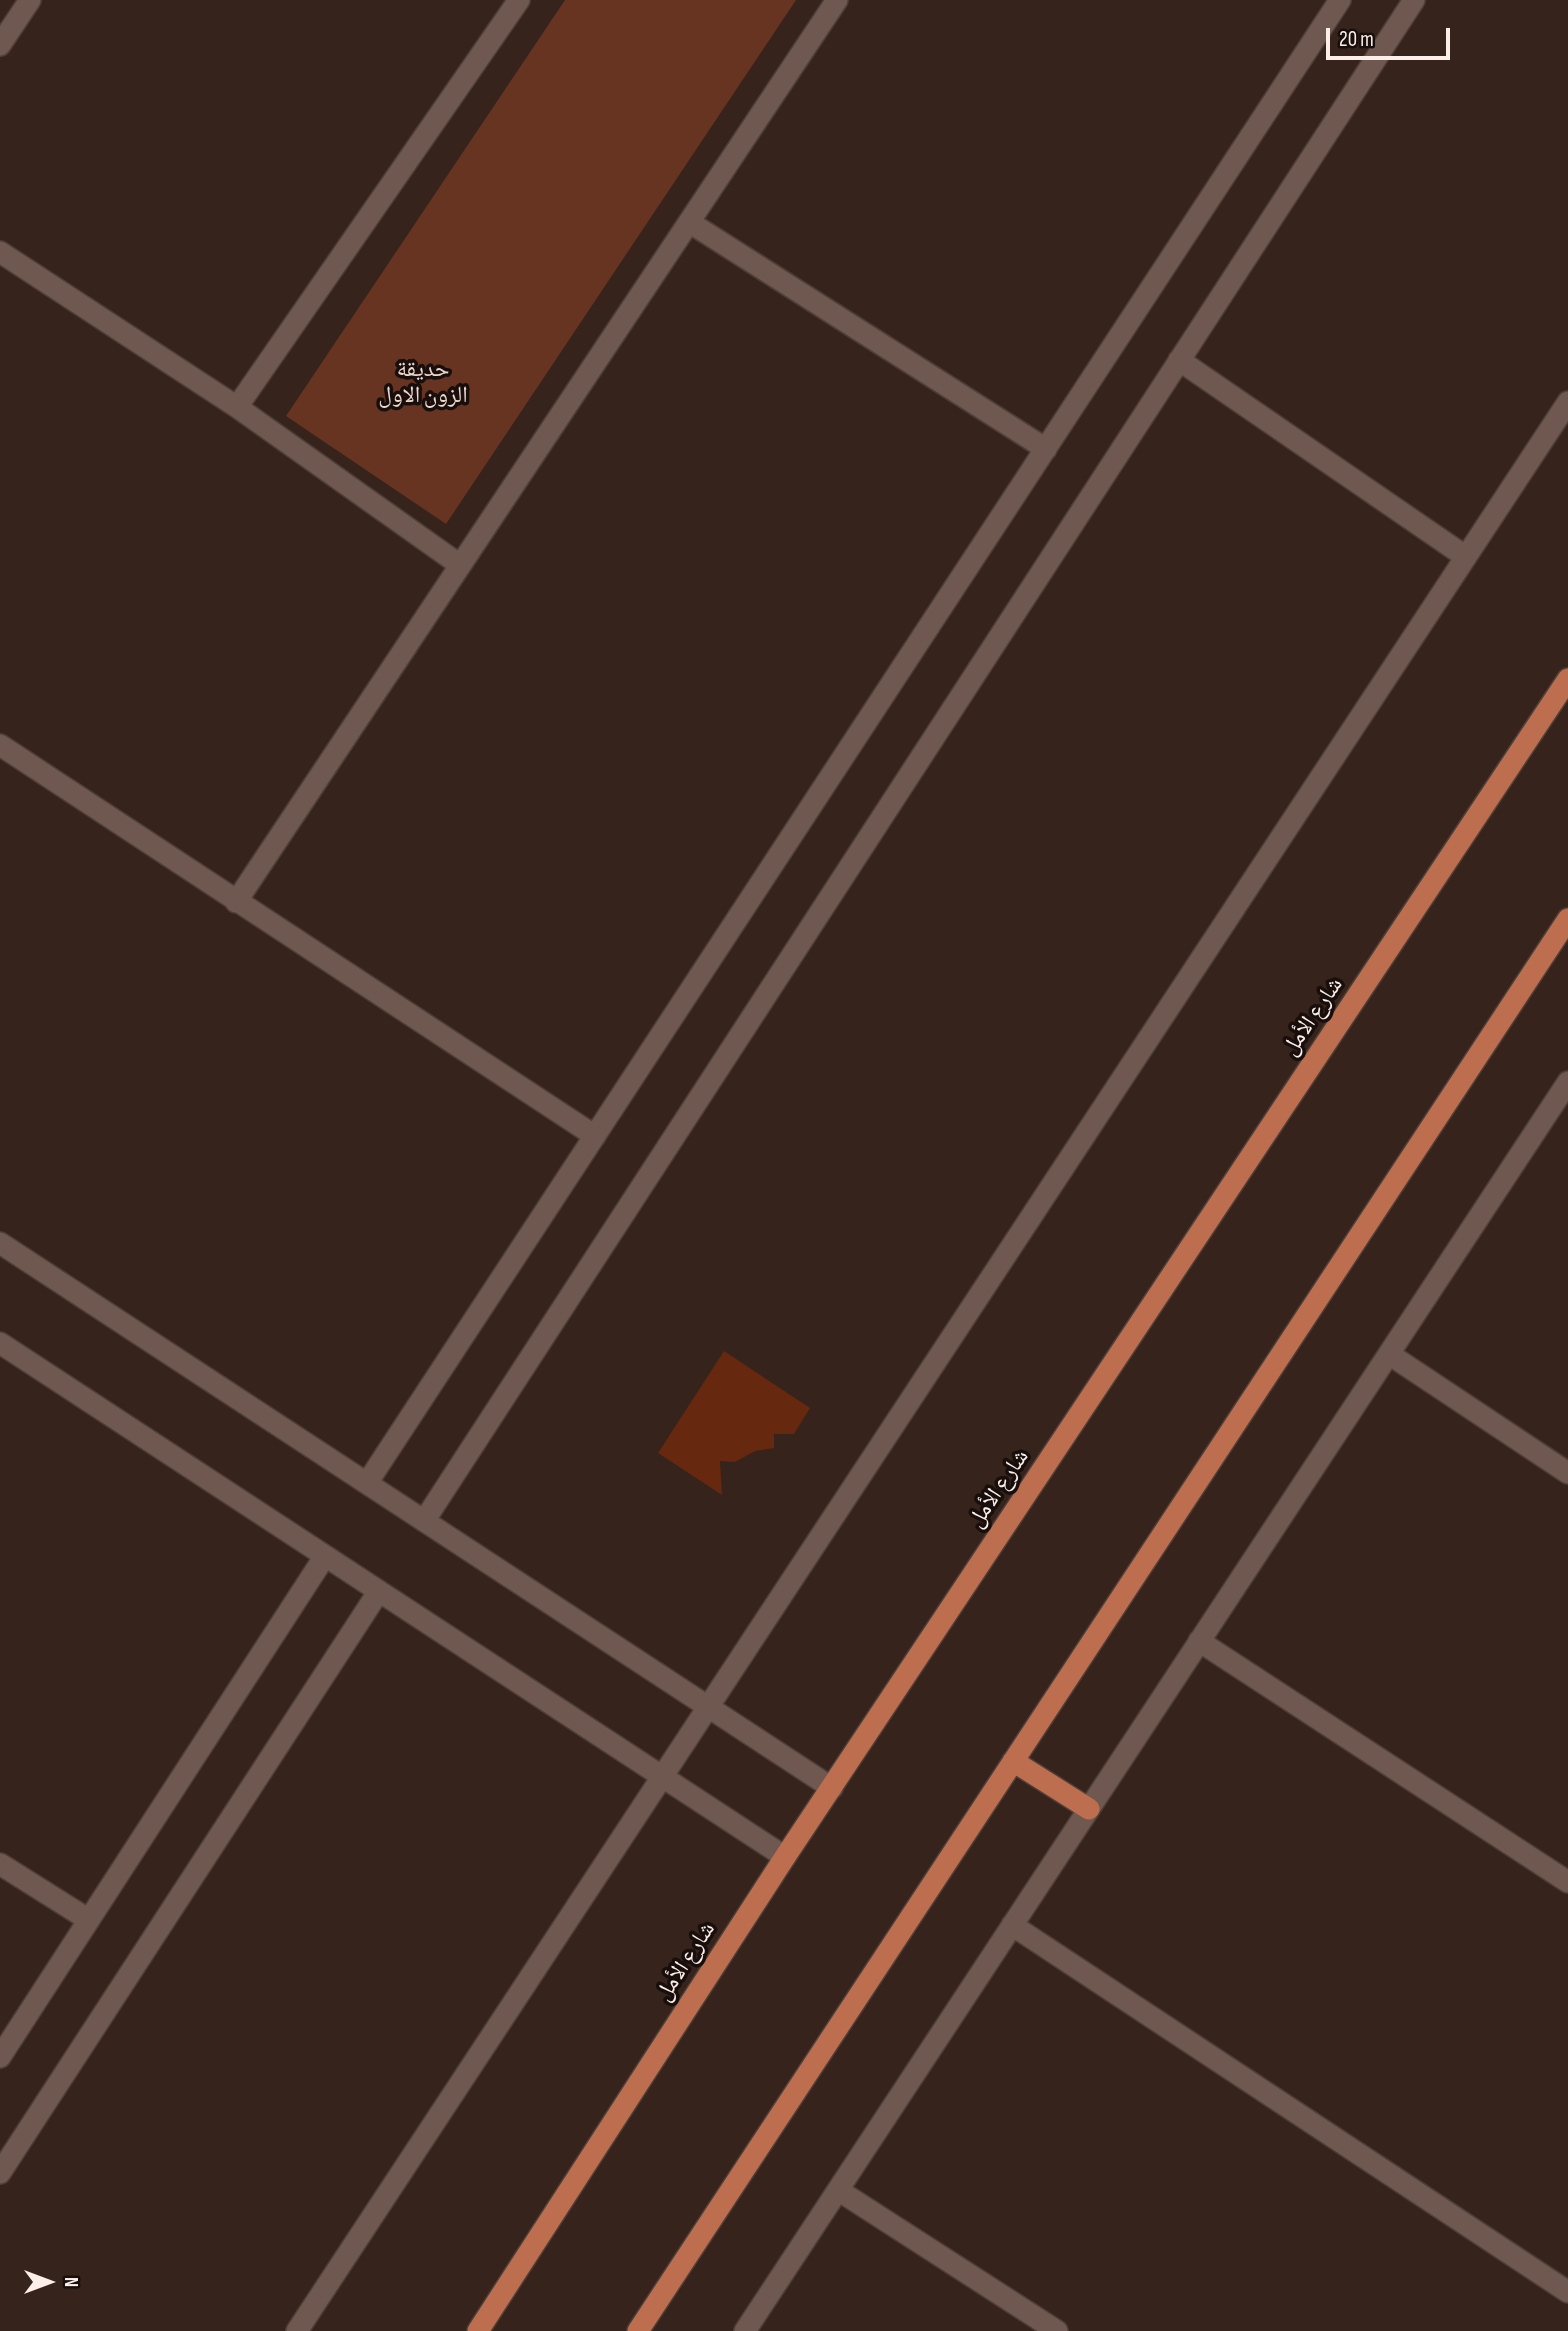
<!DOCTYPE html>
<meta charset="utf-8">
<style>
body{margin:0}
#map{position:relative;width:1568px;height:2331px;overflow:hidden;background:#36231c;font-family:"Sofia Sans Condensed",sans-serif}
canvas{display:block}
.north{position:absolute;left:14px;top:2247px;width:70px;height:70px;-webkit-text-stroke:5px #180f0c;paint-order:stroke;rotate:90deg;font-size:19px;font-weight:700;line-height:28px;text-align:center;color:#fceee9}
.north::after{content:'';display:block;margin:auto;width:24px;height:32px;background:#fceee9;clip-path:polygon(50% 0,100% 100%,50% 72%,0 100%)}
.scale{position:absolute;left:1326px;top:28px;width:124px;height:32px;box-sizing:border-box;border:4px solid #fceee9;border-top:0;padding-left:9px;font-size:21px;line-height:24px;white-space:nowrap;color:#fceee9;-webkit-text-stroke:5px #180f0c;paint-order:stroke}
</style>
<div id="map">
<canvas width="1568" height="2331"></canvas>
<div class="north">N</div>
<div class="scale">20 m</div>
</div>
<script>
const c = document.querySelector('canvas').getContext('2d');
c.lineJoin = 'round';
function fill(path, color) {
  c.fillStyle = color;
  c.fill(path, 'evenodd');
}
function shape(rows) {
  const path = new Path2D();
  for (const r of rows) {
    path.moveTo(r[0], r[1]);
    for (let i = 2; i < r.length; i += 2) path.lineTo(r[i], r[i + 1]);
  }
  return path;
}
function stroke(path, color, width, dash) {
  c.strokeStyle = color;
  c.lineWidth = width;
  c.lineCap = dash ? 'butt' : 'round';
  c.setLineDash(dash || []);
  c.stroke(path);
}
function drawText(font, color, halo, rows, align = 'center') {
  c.font = font + ' "Sofia Sans Condensed","Noto Naskh Arabic",sans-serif';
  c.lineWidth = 7;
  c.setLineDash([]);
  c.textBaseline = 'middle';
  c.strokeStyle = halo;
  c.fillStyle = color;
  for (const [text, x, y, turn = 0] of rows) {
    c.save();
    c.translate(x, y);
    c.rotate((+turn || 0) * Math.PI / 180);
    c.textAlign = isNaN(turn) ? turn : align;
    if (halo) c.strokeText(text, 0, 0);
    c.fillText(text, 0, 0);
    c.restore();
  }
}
fill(shape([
 [565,0,796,0,446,524,286,416]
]), '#673421');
fill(shape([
 [724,1351,810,1408,794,1434,774,1434,774,1448,755,1451,735,1462,720,1461,722,1495,658,1453]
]), '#66280e');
const minor = shape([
 [0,45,30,0],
 [689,222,1046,449],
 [0,252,237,407,460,565],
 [1179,360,1466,557],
 [237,407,519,0],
 [0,745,595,1136],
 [236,902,837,0],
 [0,1243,832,1788],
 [0,1343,785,1857],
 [1389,1354,1568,1473],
 [367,1483,1340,0],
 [424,1521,1414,0],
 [1199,1641,1568,1882],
 [0,1864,89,1920],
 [1012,1925,1568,2292],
 [0,2057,325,1556],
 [0,2173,379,1591],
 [838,2190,1057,2331],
 [297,2331,1568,402],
 [745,2331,1568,1082]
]);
const primary = shape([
 [1013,1761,1089,1809],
 [478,2331,785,1857,1568,679],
 [638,2331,1568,919]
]);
stroke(minor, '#4e3e38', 24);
stroke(primary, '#4e3e38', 24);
stroke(minor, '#6e5850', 21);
stroke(primary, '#bd6e4f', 21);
drawText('23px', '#efd7ce', '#180f0c', [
 ["حديقة",423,370],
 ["الزون الاول",423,396]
]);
drawText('23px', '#fceee9', '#180f0c', [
 ["شارع الأمل",1313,1017,-56],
 ["شارع الأمل",999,1489,-56],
 ["شارع الأمل",686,1962,-57]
]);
</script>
